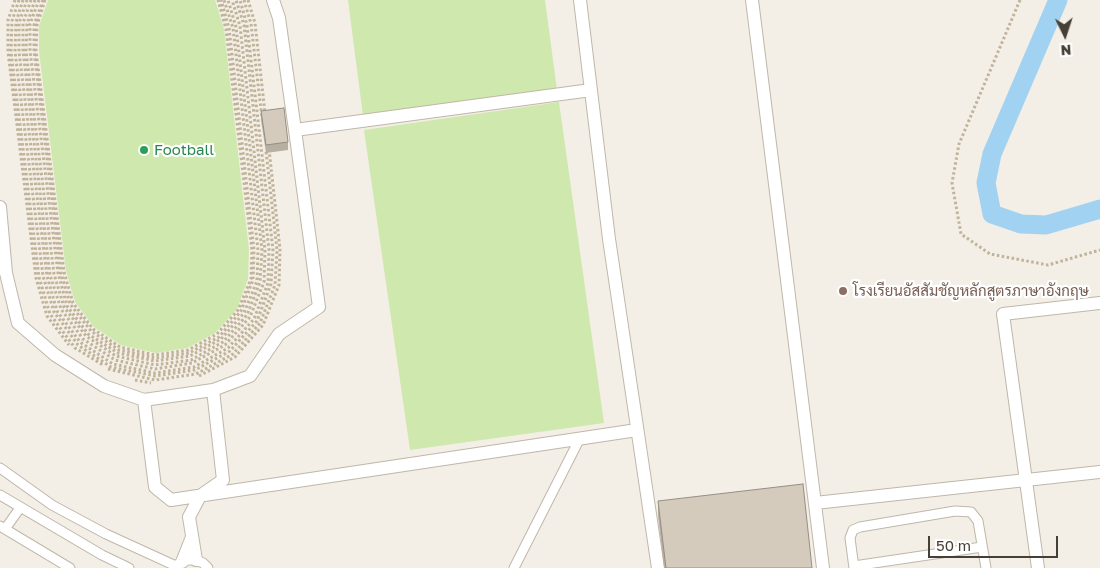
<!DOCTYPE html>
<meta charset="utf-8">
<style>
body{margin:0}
#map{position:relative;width:1100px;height:568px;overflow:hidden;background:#f3efe6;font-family:"Golos Text",sans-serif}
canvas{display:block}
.north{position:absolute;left:1040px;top:10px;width:50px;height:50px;-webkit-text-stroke:4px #fff;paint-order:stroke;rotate:176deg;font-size:14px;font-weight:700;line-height:20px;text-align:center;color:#463f35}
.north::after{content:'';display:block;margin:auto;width:18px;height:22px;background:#463f35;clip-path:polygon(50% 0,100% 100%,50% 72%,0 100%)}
.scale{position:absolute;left:928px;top:536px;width:130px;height:22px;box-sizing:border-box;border:2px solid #463f35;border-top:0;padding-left:6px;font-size:15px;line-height:18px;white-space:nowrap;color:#463f35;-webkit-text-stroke:4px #fff;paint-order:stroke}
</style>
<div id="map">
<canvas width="1100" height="568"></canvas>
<div class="north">N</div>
<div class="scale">50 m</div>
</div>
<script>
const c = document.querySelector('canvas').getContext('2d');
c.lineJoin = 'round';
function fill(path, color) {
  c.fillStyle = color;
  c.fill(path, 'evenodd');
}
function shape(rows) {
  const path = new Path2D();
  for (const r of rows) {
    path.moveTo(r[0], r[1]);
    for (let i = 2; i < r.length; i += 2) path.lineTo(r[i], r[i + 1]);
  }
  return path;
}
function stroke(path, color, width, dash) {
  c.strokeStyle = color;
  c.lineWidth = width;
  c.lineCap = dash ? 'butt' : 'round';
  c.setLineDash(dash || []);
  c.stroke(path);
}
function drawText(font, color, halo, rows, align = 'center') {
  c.font = font + ' "Golos Text",Sarabun,sans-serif';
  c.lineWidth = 4.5;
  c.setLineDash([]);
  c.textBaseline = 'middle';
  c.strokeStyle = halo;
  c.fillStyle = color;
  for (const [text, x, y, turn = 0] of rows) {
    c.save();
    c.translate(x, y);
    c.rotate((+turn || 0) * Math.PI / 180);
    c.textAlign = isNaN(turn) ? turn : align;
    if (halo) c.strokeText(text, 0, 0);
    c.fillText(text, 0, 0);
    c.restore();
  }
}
fill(shape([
 [48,0,215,0,224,29,249,250,248,279,237,309,215,333,187,348,156,353,121,345,94,327,75,302,66,271,39,51,39,26],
 [348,0,545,0,557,90,363,116],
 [559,102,604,423,410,450,364,130]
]), '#cfe8ae');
stroke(shape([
 [1058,0,992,154,986,183,992,214,1021,224,1046,225,1100,209]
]), '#a2d2f1', 19);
const service = shape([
 [0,468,52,505,106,534,176,566],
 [0,495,102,555,129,568],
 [0,526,70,568],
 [5,529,20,508],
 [178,564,188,560,196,560,203,563,208,568],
 [854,566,982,547],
 [514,568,579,440],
 [854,568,850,538,853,530,860,527,955,511,971,512,978,521,986,568]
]);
const pedestrian = shape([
 [273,0,279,18,295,130],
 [580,0,609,239,658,568],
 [752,0,823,568],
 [0,207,6,273,18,323,55,355,104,386,144,400,155,487,171,500,637,430],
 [213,390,250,376,279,334,319,307,295,130,591,90],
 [144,400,213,390,223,480,200,496,189,517,196,560],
 [815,503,1100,472],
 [182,562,192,537],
 [1038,568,1003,314,1100,303]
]);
stroke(service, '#bfb7a9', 11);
stroke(pedestrian, '#bfb7a9', 14);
stroke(shape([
 [15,0,8,20,8,52,36,278,47,316,69,345],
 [19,0,12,21,11,52,39,277,50,314,75,348,103,365],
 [23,0,16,22,15,52,43,276,54,312,78,345,111,367,155,376,195,370,230,351,257,321,271,284,273,250,247,25,240,0],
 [27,0,19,23,19,52,47,276,57,311,80,342,113,364,155,373,194,367,228,348,254,319,268,283,269,250,244,25,236,0],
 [31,0,23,23,23,51,50,275,61,309,83,339,115,360,155,369,192,363,225,345,250,317,264,282,265,250,240,26,232,0],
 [35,0,27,24,26,51,54,274,64,307,86,336,116,356,155,365,191,360,223,342,247,315,260,282,262,250,236,27,228,0],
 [39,0,30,24,30,51,58,273,67,306,88,334,118,353,155,361,190,356,221,339,244,313,257,281,258,250,233,28,224,0],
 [43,0,34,25,34,51,61,273,70,304,91,331,119,350,155,358,189,353,219,337,241,311,253,280,254,250,229,28,221,0],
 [45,0,37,25,36,51,64,272,73,303,93,329,120,347,155,355,188,350,217,334,238,310,251,279,252,250,226,29,218,0],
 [244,0,251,24,262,118],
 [248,0,255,23,265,113],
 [1020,0,959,144,952,183,961,234,990,254,1048,265,1100,250],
 [108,369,155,380,196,374,233,354,260,323,275,285,277,250,266,151],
 [199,376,235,357,263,325,279,285,280,249,269,149],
 [135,380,151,383]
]), '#c1b29a', 3, [2.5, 2.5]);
stroke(service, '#fff', 9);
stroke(pedestrian, '#fff', 12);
fill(shape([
 [261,111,288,142,288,150,266,153,261,120],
 [658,501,812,568,664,568,658,516]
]), '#b7afa2');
const building = shape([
 [284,108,288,142,266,145,261,111,284,108],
 [803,484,812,568,666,568,658,501,803,484]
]);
fill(building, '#d5cbbc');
stroke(building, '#958e84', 1);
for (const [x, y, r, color] of [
 [144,150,5,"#2e9e5b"],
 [843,291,5,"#8d6e63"]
]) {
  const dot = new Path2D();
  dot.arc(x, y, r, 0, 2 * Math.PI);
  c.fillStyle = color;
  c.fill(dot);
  stroke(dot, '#fff', 2);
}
drawText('15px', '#27864d', '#fff', [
 ["Football",154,150]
], 'left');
drawText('15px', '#785e54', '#fff', [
 ["โรงเรียนอัสสัมชัญหลักสูตรภาษาอังกฤษ",853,291]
], 'left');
</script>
